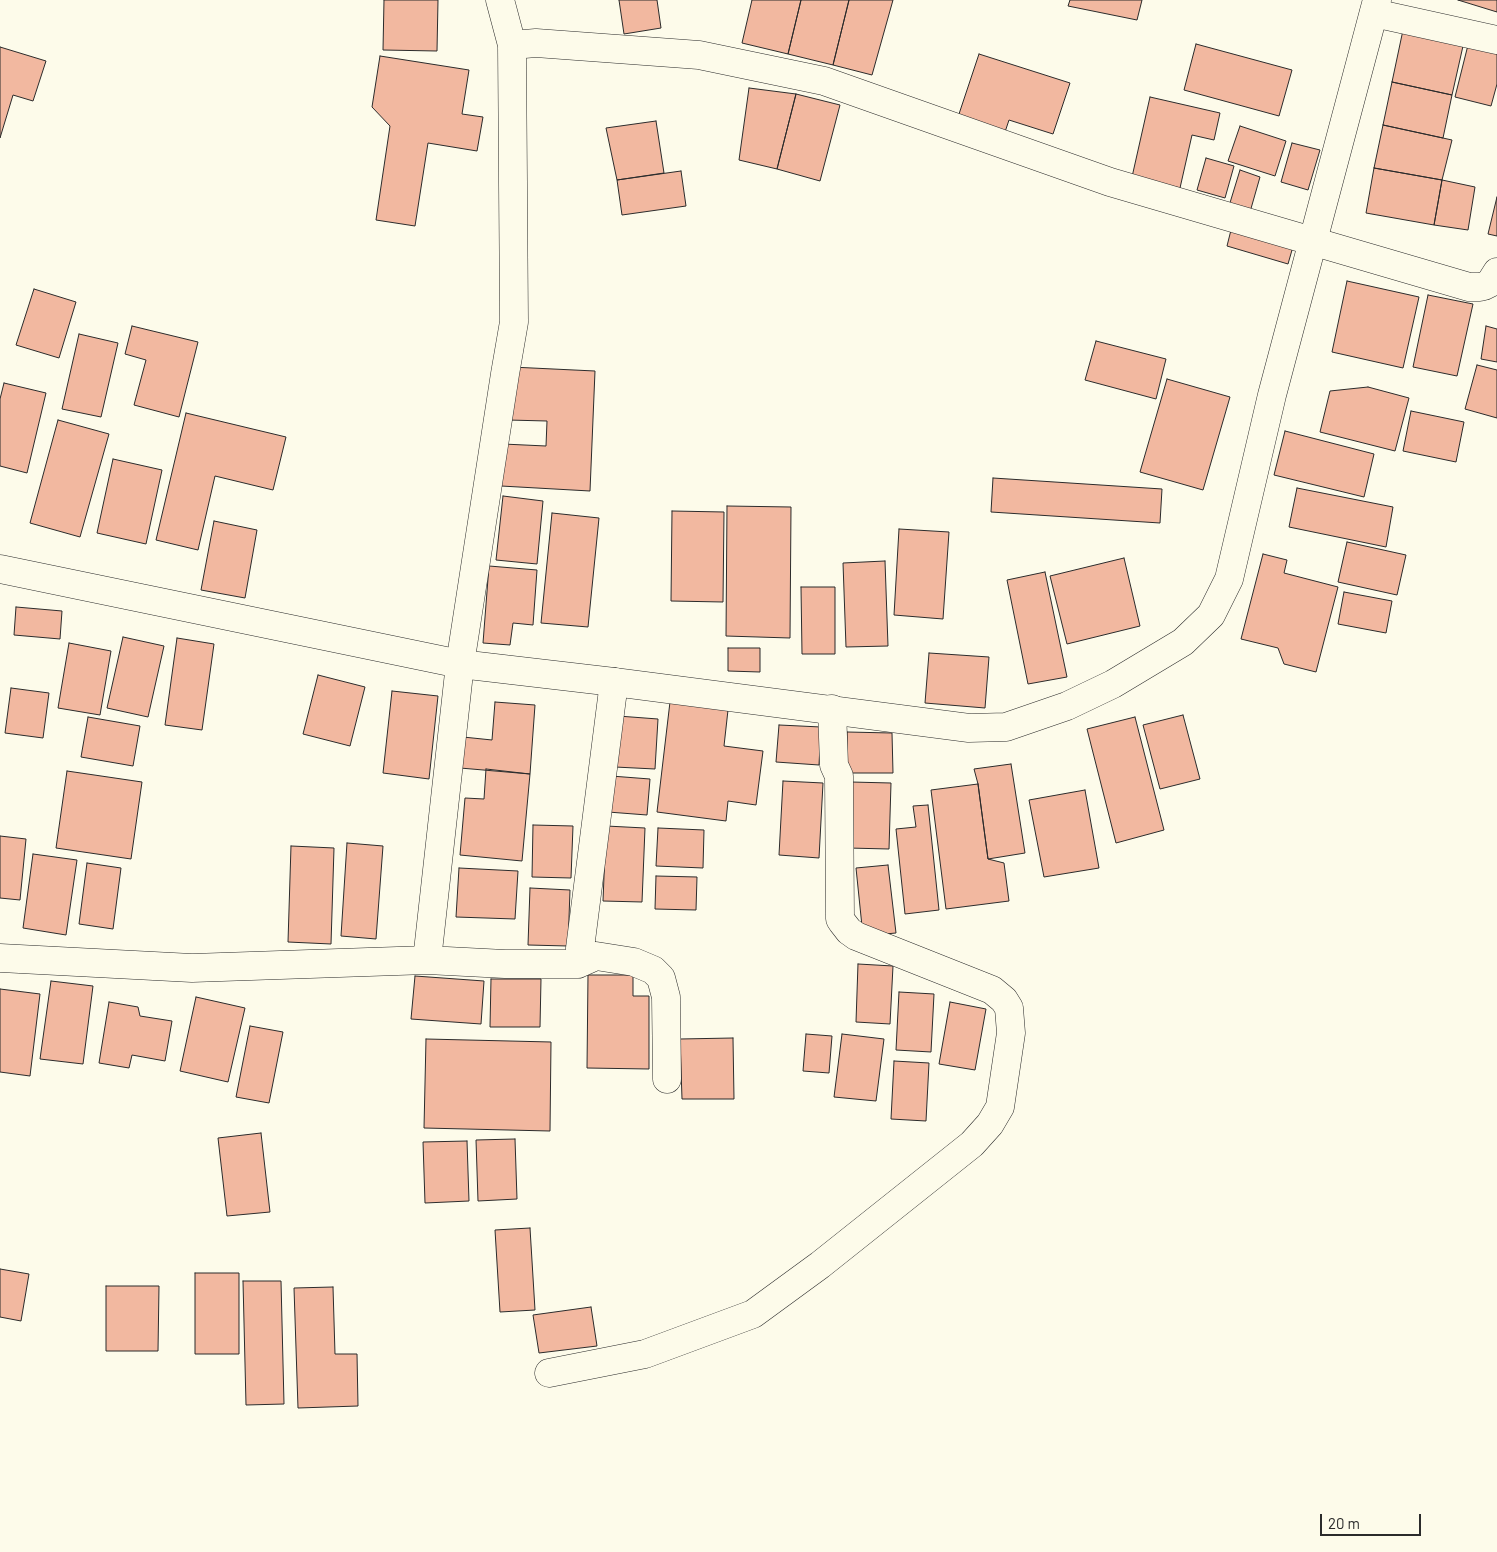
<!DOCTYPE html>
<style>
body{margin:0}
#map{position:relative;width:1497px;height:1552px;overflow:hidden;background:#fdfbea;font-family:Barlow,sans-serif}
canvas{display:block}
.scale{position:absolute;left:1320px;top:1514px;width:101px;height:22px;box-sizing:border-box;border:2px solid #2b2b2b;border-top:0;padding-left:6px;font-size:15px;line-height:18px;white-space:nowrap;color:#2b2b2b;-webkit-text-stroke:4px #fdfbea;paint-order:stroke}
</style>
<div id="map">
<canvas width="1497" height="1552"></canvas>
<div class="scale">20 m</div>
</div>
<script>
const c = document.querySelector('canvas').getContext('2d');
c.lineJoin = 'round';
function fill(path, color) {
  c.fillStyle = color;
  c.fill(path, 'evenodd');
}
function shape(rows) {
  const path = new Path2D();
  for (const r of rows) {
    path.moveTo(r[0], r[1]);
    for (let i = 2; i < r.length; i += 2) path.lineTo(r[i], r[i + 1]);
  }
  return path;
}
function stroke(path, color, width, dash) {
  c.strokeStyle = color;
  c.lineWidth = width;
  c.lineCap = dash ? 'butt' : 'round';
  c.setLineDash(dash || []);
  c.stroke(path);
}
const building = shape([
 [384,0,438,0,437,51,383,50,384,0],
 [619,0,657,0,661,28,624,34,619,0],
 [752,0,801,0,788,54,742,43,752,0],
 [801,0,849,0,833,65,788,54,801,0],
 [849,0,893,0,872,75,833,65,849,0],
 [1070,0,1142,0,1137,20,1068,6,1070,0],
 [1458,0,1497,0,1497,12,1458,0],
 [1403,30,1463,46,1452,95,1392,82,1403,30],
 [1196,44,1292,70,1279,116,1184,90,1196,44],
 [1468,45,1497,52,1497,84,1491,106,1455,97,1468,45],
 [0,47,46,61,33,101,13,95,0,138,0,47],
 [979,54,1070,83,1053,134,1009,120,1003,138,956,123,979,54],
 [380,56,469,70,462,114,483,117,477,151,428,143,415,226,376,220,390,126,372,107,380,56],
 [1392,82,1452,95,1443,138,1383,125,1392,82],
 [749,88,796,94,777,169,739,160,749,88],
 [796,94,840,105,820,181,777,169,796,94],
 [1150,97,1220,113,1214,140,1192,135,1180,188,1132,177,1150,97],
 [656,121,664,173,617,180,606,128,656,121],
 [1383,125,1452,140,1442,180,1374,168,1383,125],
 [1240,126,1286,141,1275,176,1228,161,1240,126],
 [1292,143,1320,150,1308,190,1281,182,1292,143],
 [1206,158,1234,166,1225,198,1197,190,1206,158],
 [1374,168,1442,180,1434,225,1366,213,1374,168],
 [1240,170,1260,177,1250,212,1229,206,1240,170],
 [681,171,686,206,622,215,617,180,681,171],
 [1442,180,1475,187,1468,230,1434,225,1442,180],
 [1497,197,1497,236,1488,234,1497,197],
 [1232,226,1294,243,1288,264,1227,246,1232,226],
 [1347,281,1419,297,1403,368,1332,352,1347,281],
 [34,289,76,302,59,358,16,345,34,289],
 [1428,295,1473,304,1457,376,1413,367,1428,295],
 [132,326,198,342,179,417,134,405,146,360,125,354,132,326],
 [1486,326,1497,329,1497,362,1481,359,1486,326],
 [79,334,118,343,101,417,62,409,79,334],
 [1096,341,1166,359,1156,399,1085,380,1096,341],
 [1477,365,1497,370,1497,418,1465,409,1477,365],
 [511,367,595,371,590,491,501,486,503,444,546,446,547,421,508,420,511,367],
 [1167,379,1230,397,1203,490,1140,472,1167,379],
 [4,383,46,393,27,473,0,466,0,399,4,383],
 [1368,387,1409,398,1395,451,1320,432,1330,391,1368,387],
 [1411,411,1464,422,1456,462,1403,451,1411,411],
 [186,413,286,437,273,490,215,476,198,550,156,540,186,413],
 [58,420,109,434,80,537,30,523,58,420],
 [1285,431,1374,454,1364,497,1274,475,1285,431],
 [113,459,162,470,146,544,97,533,113,459],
 [993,478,1162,489,1160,523,991,512,993,478],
 [1297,488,1393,507,1386,547,1289,527,1297,488],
 [503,496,543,501,537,564,496,560,503,496],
 [727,506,791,507,790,638,726,636,727,506],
 [672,511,724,512,723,602,671,601,672,511],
 [552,513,599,518,588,627,541,623,552,513],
 [214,521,257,530,245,598,201,590,214,521],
 [899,529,949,532,943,619,894,615,899,529],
 [1347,542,1406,555,1397,595,1338,582,1347,542],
 [1263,554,1287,560,1284,573,1338,587,1316,672,1284,664,1278,648,1241,639,1263,554],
 [1124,558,1140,626,1067,644,1050,576,1124,558],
 [885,561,888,646,846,647,843,563,885,561],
 [489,566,537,570,533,625,513,623,510,645,483,643,489,566],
 [1045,572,1067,677,1028,684,1007,580,1045,572],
 [801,587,835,587,835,654,802,654,801,587],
 [1344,592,1392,601,1386,633,1338,624,1344,592],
 [16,607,62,611,60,639,14,635,16,607],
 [123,637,164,646,148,717,107,708,123,637],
 [177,638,214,644,202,730,165,725,177,638],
 [69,643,111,651,100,715,58,708,69,643],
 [728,648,760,648,760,672,728,671,728,648],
 [929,653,989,657,985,708,925,703,929,653],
 [318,675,365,687,350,746,303,734,318,675],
 [11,688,49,693,43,738,5,733,11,688],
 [392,691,438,696,429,779,383,773,392,691],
 [495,702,535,705,530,774,460,768,463,737,492,740,495,702],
 [670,702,728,710,724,746,763,751,756,805,728,801,726,821,657,812,670,702],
 [1183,715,1200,779,1160,789,1143,725,1183,715],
 [618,716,658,719,655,769,615,767,618,716],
 [88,717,140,726,133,766,81,757,88,717],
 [1135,717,1164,830,1116,843,1087,729,1135,717],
 [779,725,821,727,819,765,776,762,779,725],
 [847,732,892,733,893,773,847,773,847,732],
 [1011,764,1025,853,988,859,978,784,974,769,1011,764],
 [486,769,530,774,522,861,460,855,465,798,484,799,486,769],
 [67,771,142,782,131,859,56,848,67,771],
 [611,776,650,779,647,815,608,812,611,776],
 [783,781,823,783,819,858,779,855,783,781],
 [851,782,891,783,889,849,848,848,851,782],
 [978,784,988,859,1004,863,1009,901,946,909,931,790,978,784],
 [1085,790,1099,868,1044,877,1029,800,1085,790],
 [928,805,939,910,905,914,896,829,916,827,913,806,928,805],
 [533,825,573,826,571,878,532,877,533,825],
 [606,826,645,828,642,902,603,901,606,826],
 [658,828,704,830,703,868,656,866,658,828],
 [0,836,26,839,20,900,0,898,0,836],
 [347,843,383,846,376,939,341,936,347,843],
 [291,846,334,848,331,944,288,942,291,846],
 [33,854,77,860,66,935,23,928,33,854],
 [87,863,121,868,113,929,79,924,87,863],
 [888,865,896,933,863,936,856,868,888,865],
 [459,868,518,871,515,919,456,917,459,868],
 [656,876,697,877,696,910,655,909,656,876],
 [530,888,570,890,568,946,528,945,530,888],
 [858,964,893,966,890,1024,856,1022,858,964],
 [588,975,633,975,633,996,649,996,649,1069,587,1068,588,975],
 [415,976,484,981,481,1024,411,1019,415,976],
 [491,979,541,979,540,1027,490,1027,491,979],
 [51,981,93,986,83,1064,40,1059,51,981],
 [0,989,40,994,30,1076,0,1072,0,989],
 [899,992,934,994,931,1052,896,1050,899,992],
 [196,997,245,1008,228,1082,180,1071,196,997],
 [109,1002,138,1007,140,1016,172,1021,165,1061,132,1055,129,1068,99,1063,109,1002],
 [950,1002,986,1009,975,1070,939,1064,950,1002],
 [250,1026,283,1032,269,1103,236,1097,250,1026],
 [806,1034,832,1036,829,1073,803,1071,806,1034],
 [842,1034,884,1039,876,1101,834,1097,842,1034],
 [733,1038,734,1099,682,1099,680,1039,733,1038],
 [426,1039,551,1042,550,1131,424,1128,426,1039],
 [894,1061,929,1063,926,1121,891,1119,894,1061],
 [261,1133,270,1212,227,1216,218,1138,261,1133],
 [515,1139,517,1199,478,1201,476,1140,515,1139],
 [467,1141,469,1201,425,1203,423,1142,467,1141],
 [530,1228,535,1310,500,1312,495,1230,530,1228],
 [0,1269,29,1274,21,1321,0,1317,0,1269],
 [195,1273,239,1273,239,1354,195,1354,195,1273],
 [243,1281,281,1281,284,1404,246,1405,243,1281],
 [106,1286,159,1286,158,1351,106,1351,106,1286],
 [333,1287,335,1354,357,1354,358,1406,298,1408,294,1288,333,1287],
 [591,1307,597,1346,539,1353,533,1315,591,1307]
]);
fill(building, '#f2b8a0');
stroke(building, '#2b2b2b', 1);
const minor = shape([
 [500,0,512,45],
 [1374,13,1497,40],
 [0,958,192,968,427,960,505,964,578,964,614,682],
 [427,960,460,664,505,374,514,322,512,45,536,43,699,55,824,81,1110,182,1469,287,1480,287,1484,286,1490,283,1497,272],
 [578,964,596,956,634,962,653,970,661,978,666,997,667,1079],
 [549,1373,645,1354,753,1314,820,1265,972,1144,990,1124,1000,1107,1011,1033,1009,1008,1004,1000,992,990,856,936,849,931,842,922,840,919,839,776,834,765,832,709]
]);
const tertiary = shape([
 [0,569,460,664,614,682,969,728,1006,727,1067,706,1113,684,1183,642,1211,615,1229,579,1272,395,1377,0]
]);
stroke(minor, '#2b2b2b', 29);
stroke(tertiary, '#2b2b2b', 29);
stroke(minor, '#fdfbea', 28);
stroke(tertiary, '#fdfbea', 28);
</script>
